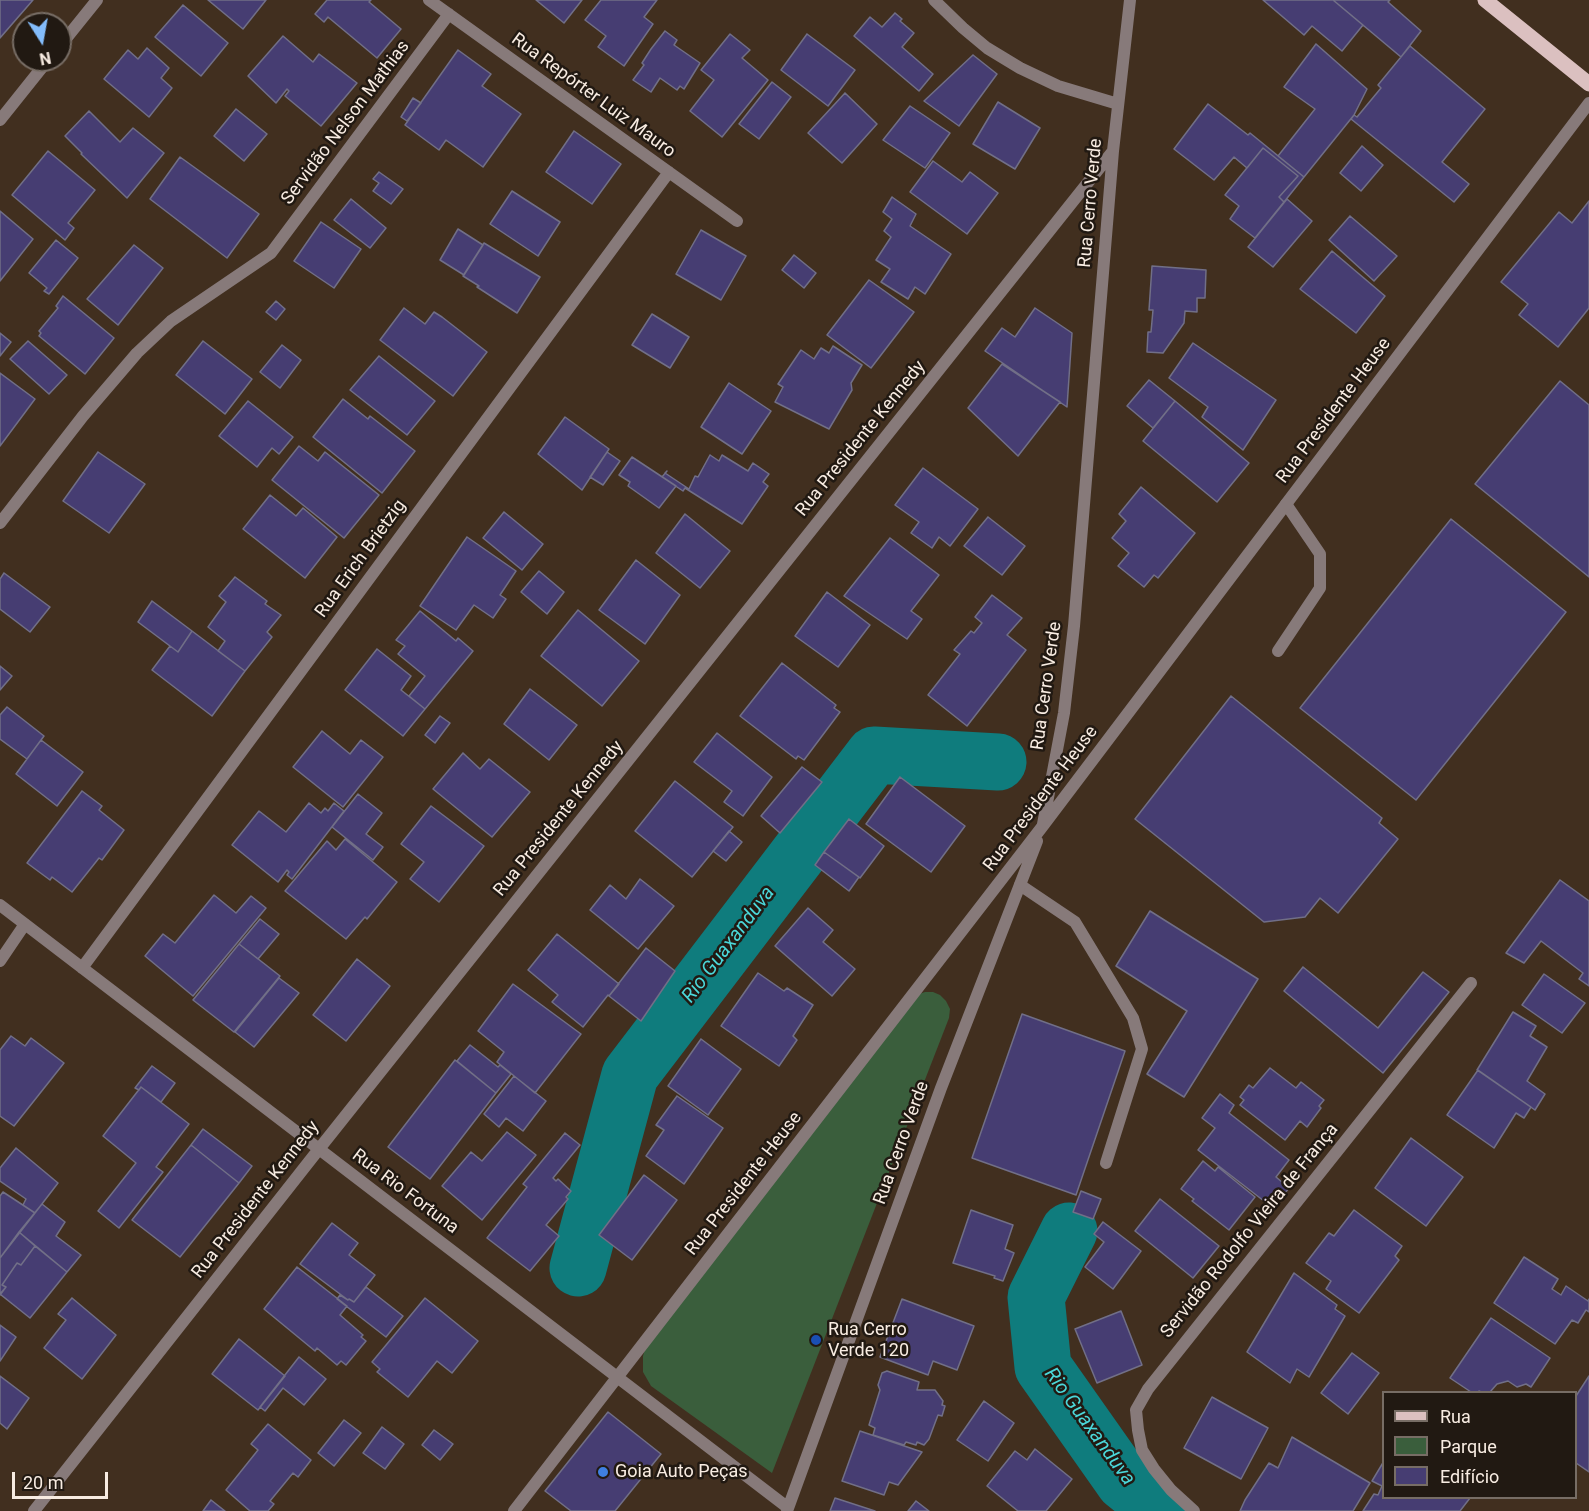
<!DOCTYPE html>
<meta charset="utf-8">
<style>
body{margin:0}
#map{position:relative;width:1589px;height:1511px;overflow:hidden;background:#412f1f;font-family:Roboto,sans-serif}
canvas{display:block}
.legend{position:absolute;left:1382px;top:1391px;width:195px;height:108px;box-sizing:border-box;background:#211912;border:2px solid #776d65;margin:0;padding:8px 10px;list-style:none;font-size:18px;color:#f8ece2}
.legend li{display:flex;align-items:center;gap:12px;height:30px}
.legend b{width:30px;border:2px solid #776d65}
.north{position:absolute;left:12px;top:12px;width:60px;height:60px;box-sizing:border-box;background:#211912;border:2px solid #776d65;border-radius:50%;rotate:169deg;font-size:16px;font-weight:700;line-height:24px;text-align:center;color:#f8ece2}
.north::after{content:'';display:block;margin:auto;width:21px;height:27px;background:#83bcfb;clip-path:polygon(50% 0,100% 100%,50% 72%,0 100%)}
.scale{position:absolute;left:12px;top:1472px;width:96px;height:27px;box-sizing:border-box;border:3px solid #f8ece2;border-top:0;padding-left:8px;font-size:18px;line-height:21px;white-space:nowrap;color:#f8ece2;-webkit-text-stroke:4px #211912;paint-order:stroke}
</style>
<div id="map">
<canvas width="1589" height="1511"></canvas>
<ul class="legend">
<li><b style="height:8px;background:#dbc0c0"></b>Rua</li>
<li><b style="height:16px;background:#3a5e3c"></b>Parque</li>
<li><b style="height:16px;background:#463d72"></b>Edifício</li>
</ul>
<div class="north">N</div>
<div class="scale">20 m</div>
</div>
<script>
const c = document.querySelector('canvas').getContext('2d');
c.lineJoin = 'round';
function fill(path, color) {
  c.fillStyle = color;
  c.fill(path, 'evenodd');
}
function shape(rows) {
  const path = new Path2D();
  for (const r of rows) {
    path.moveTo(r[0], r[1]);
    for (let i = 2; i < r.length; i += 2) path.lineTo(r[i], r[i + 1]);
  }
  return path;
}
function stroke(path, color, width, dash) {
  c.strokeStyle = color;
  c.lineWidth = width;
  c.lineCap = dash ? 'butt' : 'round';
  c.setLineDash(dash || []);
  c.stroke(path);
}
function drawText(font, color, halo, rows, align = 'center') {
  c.font = font + ' Roboto,sans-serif';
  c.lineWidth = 5;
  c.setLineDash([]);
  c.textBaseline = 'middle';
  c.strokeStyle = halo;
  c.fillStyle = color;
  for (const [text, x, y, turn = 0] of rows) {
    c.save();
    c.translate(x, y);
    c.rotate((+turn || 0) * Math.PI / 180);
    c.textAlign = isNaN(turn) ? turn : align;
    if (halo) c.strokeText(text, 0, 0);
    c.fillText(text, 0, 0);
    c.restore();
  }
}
fill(shape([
 [925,992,933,992,940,995,946,1001,950,1009,949,1018,772,1473,651,1386,643,1372,643,1356,645,1349,919,994]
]), '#3a5e3c');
stroke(shape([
 [1069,1231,1036,1297,1043,1367,1124,1482,1160,1511],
 [578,1268,630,1075,874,755,998,762]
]), '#0f7c7d', 57);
const building = shape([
 [0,0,33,0,0,38,0,0],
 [208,0,266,0,243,29,208,0],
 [327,0,371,0,369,2,401,29,377,58,328,17,324,22,315,14,327,0],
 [536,0,582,0,564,23,536,0],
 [601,0,657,0,644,17,653,24,624,66,598,47,606,36,585,20,601,0],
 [1263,0,1333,0,1363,25,1342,51,1312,26,1304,35,1263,0],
 [1333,0,1390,0,1388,2,1421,31,1401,57,1333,0],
 [183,5,228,43,201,76,155,37,183,5],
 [895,13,902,19,900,21,914,33,902,47,933,74,919,91,854,36,870,17,882,27,895,13],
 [665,31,677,40,674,45,700,63,684,89,680,86,677,90,660,78,651,92,633,80,644,65,642,63,651,49,665,31],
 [730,34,750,50,742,58,768,80,722,137,690,111,714,80,701,70,730,34],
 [807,34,855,70,828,106,781,70,807,34],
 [283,36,313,62,319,54,357,83,321,126,285,96,289,91,287,89,276,103,248,76,283,36],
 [1316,44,1367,89,1354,115,1304,177,1278,156,1315,109,1284,87,1316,44],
 [1410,46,1485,109,1442,162,1469,184,1454,202,1351,119,1354,115,1357,117,1381,88,1378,85,1410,46],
 [147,48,169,68,161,78,172,88,149,117,104,79,128,50,138,59,147,48],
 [458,50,491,74,482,86,521,114,483,167,446,140,439,150,405,125,458,50],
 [973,55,997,74,959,126,924,101,973,55],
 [772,82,791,97,759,139,739,124,772,82],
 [845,93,877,124,842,163,808,133,845,93],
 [413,98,421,103,407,121,401,117,413,98],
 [998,102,1040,128,1015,169,973,144,998,102],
 [1208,104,1248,135,1250,133,1304,177,1284,202,1279,197,1298,176,1263,148,1247,168,1234,157,1214,180,1174,149,1208,104],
 [910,106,950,133,925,168,883,140,910,106],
 [236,109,267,134,244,161,214,136,236,109],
 [89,111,120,142,133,128,164,153,127,198,81,154,82,153,65,136,89,111],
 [574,131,621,164,592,204,546,172,574,131],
 [1362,146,1383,165,1361,191,1340,173,1362,146],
 [1263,148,1298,176,1279,197,1284,202,1255,238,1230,219,1239,206,1225,195,1263,148],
 [48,151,95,190,68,223,74,228,65,240,12,195,48,151],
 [180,157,259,214,227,258,150,199,180,157],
 [933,161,962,182,970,172,998,193,967,234,910,192,933,161],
 [379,172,403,189,391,204,373,191,379,183,373,179,379,172],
 [512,191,560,222,538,256,490,224,512,191],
 [892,197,916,214,910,226,951,254,925,294,915,287,908,299,881,282,890,269,876,260,891,237,884,231,892,219,883,212,892,197],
 [351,199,386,228,370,248,334,220,351,199],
 [1287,199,1312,221,1273,267,1248,247,1287,199],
 [1589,201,1589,308,1558,347,1519,315,1528,304,1501,282,1559,212,1572,223,1589,201],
 [0,211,33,239,0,281,0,211],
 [1350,216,1397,256,1374,281,1329,240,1350,216],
 [321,222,361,249,334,288,294,261,321,222],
 [458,229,483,245,464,275,440,260,458,229],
 [701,230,746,256,721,300,676,274,701,230],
 [56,240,78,258,49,294,44,291,47,288,29,273,56,240],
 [484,243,540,277,517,313,477,287,479,286,463,276,484,243],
 [134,245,163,268,118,325,87,299,134,245],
 [1332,251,1385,296,1356,333,1300,289,1332,251],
 [794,255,816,273,804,288,782,270,794,255],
 [1152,266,1206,270,1205,298,1197,298,1197,312,1185,311,1184,323,1163,353,1147,352,1148,332,1151,332,1153,310,1149,310,1152,266],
 [869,280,914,312,871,368,827,335,869,280],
 [63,296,114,338,85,374,39,336,41,333,39,331,58,308,56,306,63,296],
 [276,301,285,309,276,320,266,312,276,301],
 [404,308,425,324,434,312,442,317,487,352,453,396,380,340,404,308],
 [1035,308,1072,333,1067,407,985,351,1002,328,1015,337,1035,308],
 [652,314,689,337,670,368,632,345,652,314],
 [0,333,11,342,0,356,0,333],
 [28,341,67,375,49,394,10,359,28,341],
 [203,341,252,379,225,414,176,375,203,341],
 [1193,343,1276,400,1243,450,1202,417,1208,407,1169,378,1193,343],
 [282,345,301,360,280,388,260,372,282,345],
 [833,346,862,365,851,383,852,390,829,429,775,402,783,387,778,384,801,350,814,359,821,348,829,353,833,346],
 [379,356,435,401,407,435,350,390,379,356],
 [1002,364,1060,402,1018,456,968,408,1002,364],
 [0,373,35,399,0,446,0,373],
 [1149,380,1175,401,1153,428,1127,406,1149,380],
 [1560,381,1589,405,1589,577,1475,484,1560,381],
 [729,383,771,411,742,454,701,427,729,383],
 [343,399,368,419,370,416,415,451,382,493,313,437,343,399],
 [248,401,293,437,279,454,272,448,257,467,219,436,248,401],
 [1175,401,1249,463,1217,502,1143,441,1175,401],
 [565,417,609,449,582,490,538,454,565,417],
 [299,446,318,461,325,452,379,495,344,538,272,480,299,446],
 [98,452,145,484,109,533,63,501,98,452],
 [607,452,620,461,603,485,590,477,607,452],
 [710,455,719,461,722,455,748,471,753,463,769,474,763,482,768,486,742,524,685,488,683,491,662,477,667,471,665,473,689,489,695,476,698,477,710,455],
 [632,457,676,486,659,508,628,486,630,482,619,475,632,457],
 [923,468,978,509,950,546,939,537,932,548,911,533,919,522,895,505,923,468],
 [1141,487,1195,533,1158,578,1154,575,1144,587,1118,566,1129,553,1112,538,1126,521,1119,514,1141,487],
 [270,495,296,516,303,508,337,537,305,578,243,529,270,495],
 [504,512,543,544,522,570,483,538,504,512],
 [685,514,730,551,700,588,656,553,685,514],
 [988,517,1025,546,1002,575,964,546,988,517],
 [1451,519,1566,612,1416,800,1300,708,1451,519],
 [467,537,516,571,500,595,506,599,493,618,474,605,456,630,420,606,467,537],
 [890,538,939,575,911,611,922,619,907,639,844,596,890,538],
 [636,560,680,595,645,644,599,610,636,560],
 [539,571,564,592,547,614,521,592,539,571],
 [4,573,50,607,30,632,0,609,0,579,4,573],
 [235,577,267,601,265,604,281,615,267,632,272,637,245,671,218,651,225,641,208,627,226,602,219,596,235,577],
 [827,592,870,625,838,667,795,636,827,592],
 [992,595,1022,618,1007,635,1026,650,967,726,928,695,960,654,954,650,971,631,974,633,982,623,975,617,992,595],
 [152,601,192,631,178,652,138,622,152,601],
 [578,610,639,661,602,706,541,656,578,610],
 [420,611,456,641,458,638,473,651,425,709,409,696,425,676,398,654,405,646,396,640,420,611],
 [192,631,245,671,212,716,152,670,170,646,178,652,192,631],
 [377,649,411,676,401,690,425,709,403,736,345,690,377,649],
 [782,663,836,705,834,708,840,712,804,760,798,756,796,759,740,716,782,663],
 [0,666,12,676,0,690,0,666],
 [530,689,577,725,549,760,504,724,530,689],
 [1231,696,1382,818,1379,823,1398,839,1338,913,1320,898,1305,917,1264,922,1135,819,1231,696],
 [7,707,44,736,27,759,0,739,0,715,7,707],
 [440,716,450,723,435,743,425,735,440,716],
 [322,731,350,754,361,740,383,757,343,807,293,767,322,731],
 [717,733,772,777,743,816,724,802,732,791,694,762,717,733],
 [41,740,83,772,57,806,16,774,41,740],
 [463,753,480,769,489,759,530,792,492,837,433,789,463,753],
 [802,767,822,782,780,833,761,816,802,767],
 [900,777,965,826,931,872,866,824,900,777],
 [675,781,733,827,692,877,635,831,675,781],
 [82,791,102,806,99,810,124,830,102,860,99,858,72,892,52,877,50,880,27,863,82,791],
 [358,794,382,813,366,834,383,847,373,860,332,827,358,794],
 [309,803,321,813,325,808,328,811,334,803,344,811,292,879,287,875,289,872,287,870,278,882,232,845,259,811,286,832,309,803],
 [431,806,484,846,439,902,410,879,424,862,401,844,431,806],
 [849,819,884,846,860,878,824,852,849,819],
 [729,831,742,842,726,861,713,851,729,831],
 [345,839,397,882,367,919,365,917,346,939,285,891,327,841,336,850,345,839],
 [824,852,859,877,849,891,815,865,824,852],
 [640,879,674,906,638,949,590,910,610,885,626,899,640,879],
 [1560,880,1589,901,1589,986,1579,979,1583,973,1541,941,1524,963,1506,953,1560,880],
 [214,895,236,913,251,896,266,908,193,996,145,956,163,934,175,943,214,895],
 [808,908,833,930,823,942,855,969,832,996,775,946,808,908],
 [1150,911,1258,979,1184,1097,1147,1074,1187,1011,1116,966,1150,911],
 [260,919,279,934,258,959,239,944,260,919],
 [557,934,619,984,609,996,608,995,583,1027,552,1002,558,995,528,970,557,934],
 [239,944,280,976,234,1032,193,1000,239,944],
 [646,948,675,971,641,1021,609,996,646,948],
 [357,959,390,986,346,1041,313,1015,357,959],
 [1303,967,1378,1028,1423,972,1449,992,1383,1073,1284,991,1303,967],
 [758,973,784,991,787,988,813,1005,793,1036,797,1040,779,1066,721,1026,758,973],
 [1544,974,1585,1003,1562,1033,1522,1005,1544,974],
 [279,978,299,993,254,1047,235,1032,279,978],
 [513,984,581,1034,535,1093,497,1062,504,1052,478,1031,513,984],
 [1513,1012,1536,1026,1530,1036,1547,1047,1527,1081,1545,1094,1535,1110,1477,1070,1513,1012],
 [1022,1014,1125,1051,1076,1195,972,1158,1022,1014],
 [11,1036,25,1046,31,1038,64,1063,14,1126,0,1116,0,1050,11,1036],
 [701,1039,741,1069,708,1115,668,1086,701,1039],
 [470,1045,498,1067,500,1065,511,1074,496,1093,457,1061,470,1045],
 [455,1060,496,1093,430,1179,388,1147,455,1060],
 [152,1066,175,1083,161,1102,141,1087,139,1090,135,1088,152,1066],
 [1270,1068,1296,1088,1301,1082,1324,1100,1319,1106,1321,1108,1307,1127,1300,1121,1285,1140,1240,1105,1244,1100,1240,1097,1249,1085,1253,1088,1270,1068],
 [1478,1070,1531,1107,1524,1118,1516,1113,1494,1148,1447,1115,1478,1070],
 [514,1076,546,1101,523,1131,506,1118,499,1127,484,1114,514,1076],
 [141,1087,189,1124,156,1167,163,1172,119,1228,98,1211,136,1163,103,1136,141,1087],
 [1220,1094,1234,1105,1229,1113,1289,1160,1276,1177,1289,1188,1273,1208,1198,1150,1215,1128,1202,1118,1220,1094],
 [677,1096,723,1128,684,1184,646,1156,664,1130,656,1125,677,1096],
 [203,1129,252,1166,239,1183,191,1145,203,1129],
 [507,1132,536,1155,482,1220,442,1186,471,1152,482,1161,507,1132],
 [565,1133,580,1145,553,1178,556,1181,558,1179,571,1191,566,1197,568,1199,546,1225,559,1236,530,1271,487,1238,527,1187,523,1184,565,1133],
 [1411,1138,1463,1177,1426,1226,1375,1188,1411,1138],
 [191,1145,239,1183,180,1257,132,1220,191,1145],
 [16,1148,58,1183,35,1213,23,1205,26,1199,0,1181,0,1168,16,1148],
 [1203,1161,1215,1171,1218,1167,1255,1197,1229,1230,1192,1201,1194,1199,1181,1189,1203,1161],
 [644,1175,677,1200,632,1260,599,1235,644,1175],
 [1081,1191,1101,1199,1093,1219,1073,1212,1081,1191],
 [3,1192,35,1213,0,1258,0,1196,3,1192],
 [1160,1199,1219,1246,1193,1278,1135,1231,1160,1199],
 [42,1204,65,1222,56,1236,81,1255,67,1272,19,1232,42,1204],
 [971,1210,1013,1225,1005,1249,1014,1253,1003,1281,994,1278,995,1276,953,1263,971,1210],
 [1354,1210,1402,1246,1395,1256,1399,1260,1359,1313,1326,1289,1331,1281,1306,1263,1329,1233,1334,1236,1354,1210],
 [1103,1222,1141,1251,1113,1289,1085,1267,1104,1242,1094,1234,1103,1222],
 [332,1223,358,1243,349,1255,375,1275,354,1302,349,1299,348,1300,300,1264,332,1223],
 [19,1232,35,1246,21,1265,17,1263,2,1285,6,1287,0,1295,0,1258,19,1232],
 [35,1246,67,1272,30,1318,0,1294,6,1287,2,1285,17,1263,21,1265,35,1246],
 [1524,1257,1558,1279,1552,1289,1561,1295,1566,1286,1588,1301,1589,1299,1589,1312,1586,1310,1578,1323,1572,1320,1555,1344,1494,1303,1524,1257],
 [297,1267,347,1306,340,1315,363,1335,361,1337,366,1341,346,1365,341,1361,337,1365,317,1348,315,1351,264,1309,297,1267],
 [1294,1273,1337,1305,1335,1309,1345,1316,1309,1377,1297,1369,1290,1383,1247,1352,1294,1273],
 [366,1287,403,1316,386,1337,337,1299,340,1295,348,1300,349,1299,354,1302,366,1287],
 [72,1298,116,1335,82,1379,44,1348,66,1320,58,1314,72,1298],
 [425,1298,478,1341,452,1373,437,1361,408,1397,377,1372,380,1369,372,1362,425,1298],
 [902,1299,974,1326,957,1370,933,1361,928,1375,880,1357,902,1299],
 [1121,1311,1142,1365,1097,1383,1075,1329,1121,1311],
 [1491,1318,1550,1358,1531,1387,1526,1384,1517,1387,1508,1381,1497,1384,1490,1392,1481,1392,1479,1391,1478,1392,1471,1392,1450,1378,1491,1318],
 [0,1325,16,1337,0,1361,0,1325],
 [239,1339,285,1376,258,1410,212,1374,239,1339],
 [1352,1353,1379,1373,1348,1414,1321,1393,1352,1353],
 [299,1357,326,1379,304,1405,283,1388,265,1411,260,1407,299,1357],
 [887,1371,919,1382,917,1390,935,1390,943,1401,942,1405,945,1406,942,1416,938,1415,929,1439,924,1445,917,1442,916,1445,906,1442,904,1445,873,1435,875,1428,869,1425,880,1390,878,1385,882,1373,887,1371],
 [0,1376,29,1398,7,1429,0,1423,0,1376],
 [1589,1376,1589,1472,1576,1463,1576,1396,1589,1376],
 [1212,1397,1268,1428,1241,1479,1184,1448,1212,1397],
 [984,1401,1014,1423,988,1461,957,1440,984,1401],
 [608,1412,661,1454,615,1511,571,1511,545,1491,608,1412],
 [344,1420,361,1433,334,1466,318,1453,344,1420],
 [268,1424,311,1460,298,1477,293,1473,270,1501,274,1504,268,1511,250,1511,226,1490,258,1450,251,1444,268,1424],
 [382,1427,404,1444,385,1469,363,1453,382,1427],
 [434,1430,453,1444,440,1460,422,1445,434,1430],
 [860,1431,922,1452,898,1485,889,1482,884,1495,842,1481,860,1431],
 [1292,1437,1370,1483,1353,1511,1240,1511,1245,1500,1269,1463,1278,1468,1292,1437],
 [1035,1449,1072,1479,1046,1511,1018,1511,987,1486,1015,1451,1027,1460,1035,1449],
 [1384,1461,1384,1498,1470,1498,1460,1511,1363,1511,1374,1494,1378,1495,1382,1486,1372,1481,1384,1461],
 [835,1498,875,1511,830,1511,835,1498],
 [211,1500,225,1511,203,1511,211,1500],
 [916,1501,929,1511,908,1511,916,1501]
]);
fill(building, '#463d72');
stroke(building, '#716f87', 1.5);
stroke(shape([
 [1278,651,1320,588,1320,554,1286,504],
 [1020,885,1075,922,1133,1018,1142,1049,1106,1163]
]), '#877a7a', 12);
stroke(shape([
 [429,0,737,221],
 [934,0,963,28,987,48,1020,68,1058,86,1118,104],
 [60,46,97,0],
 [0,120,48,60],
 [0,523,83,416,137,353,171,321,271,253,449,14],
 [1043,824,1064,713,1074,626,1113,151,1130,0],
 [0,905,787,1507],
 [0,961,25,924],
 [82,968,669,172],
 [34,1511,319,1149,1113,151],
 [514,1511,1042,827,1589,103],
 [787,1511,941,1088,1037,841],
 [1194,1511,1171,1490,1154,1469,1142,1450,1138,1430,1136,1410,1148,1389,1471,983]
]), '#877a7a', 12);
stroke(shape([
 [1485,0,1589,84]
]), '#dbc0c0', 15);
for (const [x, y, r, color] of [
 [816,1340,6,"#1a4fb4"],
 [603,1472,6,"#3f7fe0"]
]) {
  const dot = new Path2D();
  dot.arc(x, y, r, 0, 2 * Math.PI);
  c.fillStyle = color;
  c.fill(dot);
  stroke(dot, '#211912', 2);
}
drawText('18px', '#f8ece2', '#211912', [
 ["Rua Repórter Luiz Mauro",593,96,36],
 ["Servidão Nelson Mathias",346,123,-53],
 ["Rua Cerro Verde",1091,203,-85],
 ["Rua Presidente Heuse",1334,411,-53],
 ["Rua Presidente Kennedy",861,439,-51],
 ["Rua Erich Brietzig",361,559,-54],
 ["Rua Cerro Verde",1047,686,-82],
 ["Rua Presidente Heuse",1041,799,-53],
 ["Rua Presidente Kennedy",559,819,-51],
 ["Rua Cerro Verde",902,1143,-70],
 ["Rua Presidente Heuse",744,1184,-52],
 ["Rua Rio Fortuna",405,1192,37],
 ["Rua Presidente Kennedy",256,1200,-52],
 ["Servidão Rodolfo Vieira de França",1250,1231,-51]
]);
drawText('18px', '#f8ece2', '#211912', [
 ["Rua Cerro",828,1330],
 ["Verde 120",828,1351],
 ["Goia Auto Peças",615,1472]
], 'left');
drawText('italic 20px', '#4bd7d9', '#211912', [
 ["Rio Guaxanduva",729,945,-53],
 ["Rio Guaxanduva",1089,1427,54]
]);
</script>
